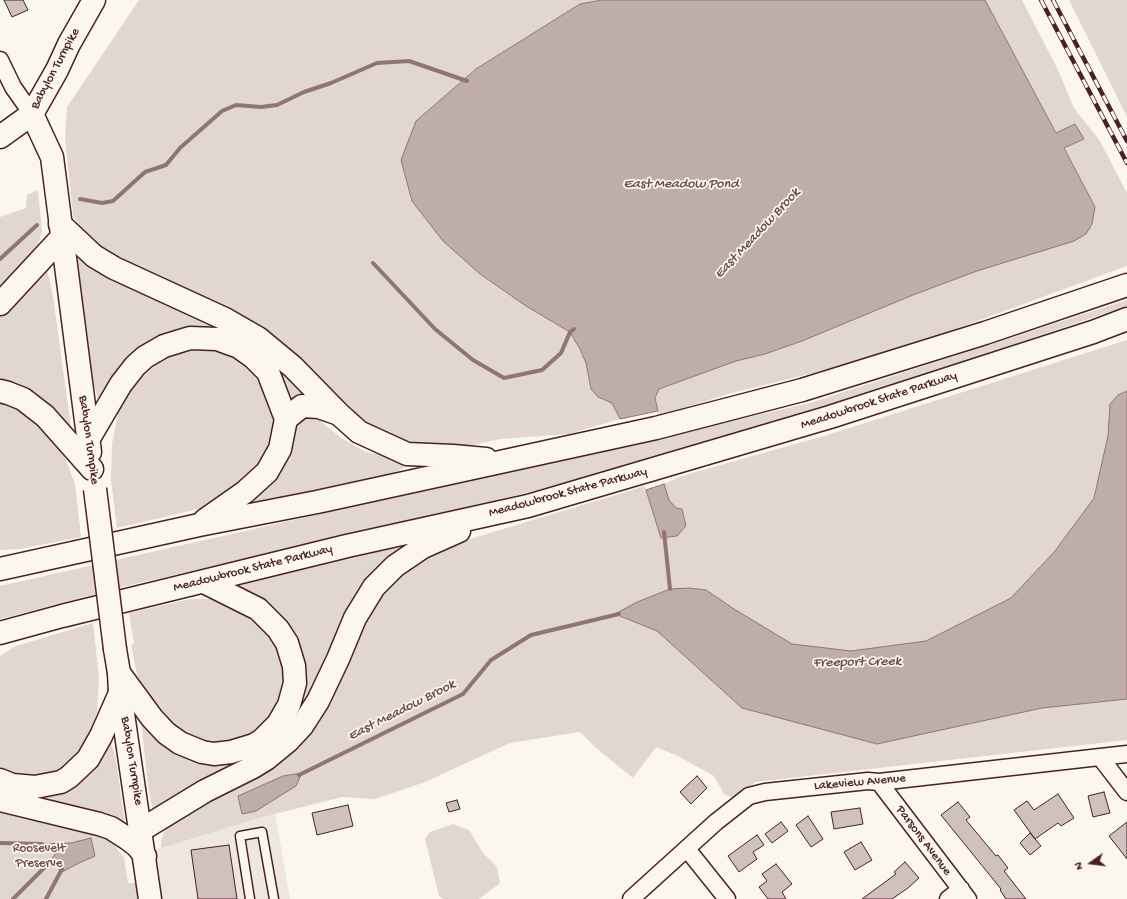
<!DOCTYPE html>
<style>
body{margin:0}
#map{position:relative;width:1127px;height:899px;overflow:hidden;background:#fbf7ec;font-family:"Gochi Hand",sans-serif}
canvas{display:block}
.north{position:absolute;left:1071px;top:843px;width:40px;height:40px;-webkit-text-stroke:3px #fbf7ec;paint-order:stroke;rotate:256deg;font-size:11px;font-weight:700;line-height:16px;text-align:center;color:#4a1f2b}
.north::after{content:'';display:block;margin:auto;width:14px;height:18px;background:#4a1f2b;clip-path:polygon(50% 0,100% 100%,50% 72%,0 100%)}
</style>
<div id="map">
<canvas width="1127" height="899"></canvas>
<div class="north">N</div>
</div>
<script>
const c = document.querySelector('canvas').getContext('2d');
c.lineJoin = 'round';
function fill(path, color) {
  c.fillStyle = color;
  c.fill(path, 'evenodd');
}
function shape(rows) {
  const path = new Path2D();
  for (const r of rows) {
    path.moveTo(r[0], r[1]);
    for (let i = 2; i < r.length; i += 2) path.lineTo(r[i], r[i + 1]);
  }
  return path;
}
function stroke(path, color, width, dash) {
  c.strokeStyle = color;
  c.lineWidth = width;
  c.lineCap = dash ? 'butt' : 'round';
  c.setLineDash(dash || []);
  c.stroke(path);
}
function drawText(font, color, halo, rows, align = 'center') {
  c.font = font + ' "Gochi Hand",sans-serif';
  c.lineWidth = 3.5;
  c.setLineDash([]);
  c.textBaseline = 'middle';
  c.strokeStyle = halo;
  c.fillStyle = color;
  for (const [text, x, y, turn = 0] of rows) {
    c.save();
    c.translate(x, y);
    c.rotate((+turn || 0) * Math.PI / 180);
    c.textAlign = isNaN(turn) ? turn : align;
    if (halo) c.strokeText(text, 0, 0);
    c.fillText(text, 0, 0);
    c.restore();
  }
}
fill(shape([
 [275,813,290,899,152,899,146,852]
]), '#eee7de');
fill(shape([
 [139,0,602,0,580,4,476,69,416,121,412,201,443,240,480,274,526,306,570,332,580,349,586,363,591,389,598,397,612,403,620,419,569,434,500,439,459,448,403,441,383,432,90,245,73,215,65,138,67,107],
 [985,0,1022,0,1058,70,1074,108,1100,141,1127,193,1127,266,920,342,829,369,728,394,659,416,655,398,659,389,736,361,765,354,802,341,913,295,977,271,1095,207,1064,148,1084,139,1056,133],
 [1069,0,1127,0,1127,117],
 [38,190,42,231,38,244,0,295,0,217,26,208,27,195],
 [76,257,88,259,243,337,314,399,288,409,278,378,192,331,100,405,92,379],
 [46,265,53,296,72,434,0,387,0,313],
 [1127,300,1127,306,823,409,626,467,425,519,143,582,80,598,0,619,0,586,610,449,810,403],
 [1127,340,1127,391,1118,395,1110,404,1108,436,1094,498,1055,551,1012,600,926,641,851,651,792,644,734,609,706,590,615,614,657,631,742,708,877,744,1039,708,1127,699,1127,740,755,782,736,799,724,794,714,776,678,756,656,747,633,778,596,748,580,732,510,743,425,782,375,799,342,797,259,818,161,848,161,840,166,828,173,820,294,747,370,602,406,567,457,543,645,486,661,538,686,526,682,509,676,508,669,500,664,484,682,476,827,435],
 [295,786,256,811,242,814,238,796],
 [213,345,248,363,271,390,278,422,269,459,245,485,202,508,117,528,111,480,112,444,119,408,136,374,169,351],
 [0,399,33,415,57,445,67,463,75,484,81,537,20,549,0,550],
 [295,416,316,417,341,438,366,452,416,462,389,475,225,512],
 [422,542,376,571,323,680,274,746,153,813,147,777,140,710,182,755,265,746,298,659,228,589,295,570],
 [190,599,214,599,248,611,276,637,288,671,283,701,270,724,240,743,210,748,177,736,147,699,137,675,131,645,134,644,129,613],
 [93,623,99,678,97,712,90,733,94,737,58,776,29,782,0,775,0,656,16,646],
 [111,742,116,760,126,830,3,789,36,795,108,743],
 [0,807,88,828,110,839,124,858,128,883,150,882,152,899,0,899],
 [453,824,469,830,483,853,497,867,500,883,479,899,443,899,439,896,425,839,430,832]
]), '#e2d7d0');
const water = shape([
 [602,0,985,0,1056,133,1075,124,1084,139,1064,148,1095,207,1092,224,1086,234,1074,241,977,271,913,295,802,341,765,354,736,361,659,389,655,398,658,411,620,419,612,403,598,397,591,389,586,363,580,349,570,332,526,306,480,274,443,241,412,201,401,160,416,121,476,69,580,4,602,0],
 [1127,391,1127,699,1042,708,877,744,742,708,657,631,615,614,637,602,670,589,689,588,706,590,734,609,792,644,851,651,926,641,1011,598,1055,551,1094,498,1108,436,1110,404,1118,395,1127,391],
 [664,484,669,500,676,508,682,509,686,526,677,536,661,538,646,490,664,484],
 [302,773,296,786,256,811,242,814,238,796,283,776,302,773],
 [91,838,95,856,79,863,60,873,58,865,45,867,53,857,56,852,52,848,37,844,71,843,91,838]
]);
fill(water, '#bfadaa');
stroke(water, '#907477', 1);
stroke(shape([
 [80,199,102,203,113,201,145,172,166,165,180,148,222,111,236,105,261,107,277,105,304,92,331,83,377,63,409,61,467,81],
 [0,259,37,225],
 [373,263,435,329,473,360,504,378,542,370,561,353,570,332,574,329],
 [664,532,670,589],
 [299,775,463,694,491,660,531,635,619,614],
 [0,843,42,844],
 [13,899,45,867,49,865],
 [46,899,62,869]
]), '#907477', 4);
const building = shape([
 [4,0,23,0,28,10,12,17,4,0],
 [697,776,707,788,691,804,680,792,697,776],
 [1104,792,1110,813,1093,817,1088,796,1104,792],
 [1058,794,1074,818,1061,826,1058,823,1035,839,1014,810,1027,801,1034,810,1058,794],
 [457,800,460,809,449,812,446,803,457,800],
 [958,802,970,817,966,820,996,856,998,855,1008,868,1004,871,1026,899,1006,899,1000,890,1001,889,941,815,958,802],
 [348,805,353,826,317,835,312,813,348,805],
 [860,808,863,824,834,829,831,812,860,808],
 [808,816,823,839,811,847,796,825,808,816],
 [781,822,788,831,772,843,765,834,781,822],
 [1127,822,1127,859,1109,836,1127,822],
 [1030,833,1041,846,1030,855,1020,843,1030,833],
 [757,835,764,845,753,852,757,859,739,872,728,856,757,835],
 [861,842,872,860,855,870,844,852,861,842],
 [229,845,237,899,198,899,191,850,229,845],
 [905,862,919,878,908,888,892,899,862,899,896,874,894,872,905,862],
 [776,864,792,884,782,892,786,899,768,899,759,887,767,881,762,874,776,864]
]);
fill(building, '#cfc2bc');
stroke(building, '#4a1f2b', 1);
const lane = shape([
 [250,899,240,836,262,832,274,899]
]);
const street = shape([
 [0,60,13,87,32,114],
 [1100,757,1127,792],
 [879,782,968,899],
 [687,849,727,899],
 [631,899,716,822,749,796,765,792,868,781,879,782,1127,754],
 [948,899,961,889]
]);
const secondary = shape([
 [0,137,32,114]
]);
const primary = shape([
 [90,452,52,157,32,114,57,70,69,44,94,0],
 [115,649,119,673,120,693,150,899]
]);
const highway = shape([
 [60,224,94,256,114,268,225,319,258,338,293,367,339,414,359,432,407,454,453,456,486,459],
 [0,304,62,237],
 [0,391,8,393,23,399,45,416,92,469],
 [286,419,302,406,319,407,339,414],
 [88,440,121,384,135,366,145,357,164,346,190,338,217,339,239,347,253,357,268,372,286,419,280,449,267,472,245,492,205,520],
 [0,569,199,525,317,502,656,428,802,390,985,333,1127,285],
 [0,633,62,616,347,546,528,506,830,417,1093,332,1127,319],
 [119,673,152,718,166,733,180,743,202,752,214,754,231,752,254,745,262,740,278,724,289,705,295,683,294,666,287,643,278,629,258,609,204,582],
 [0,780,12,785,35,787,61,782,69,777,88,759,101,736,120,693],
 [0,800,99,824,111,828,128,839,137,846,145,856],
 [141,830,205,791,253,767,266,759,288,741,302,726,318,701,338,659,355,618,374,587,395,566,423,547,459,531]
]);
stroke(lane, '#4a1f2b', 11);
stroke(street, '#4a1f2b', 19);
stroke(secondary, '#4a1f2b', 25);
stroke(primary, '#4a1f2b', 25);
stroke(highway, '#4a1f2b', 25);
stroke(lane, '#fbf7ec', 8);
stroke(street, '#fbf7ec', 16);
stroke(secondary, '#fbf7ec', 22);
stroke(primary, '#fbf7ec', 22);
stroke(highway, '#fbf7ec', 22);
const rail = shape([
 [1041,0,1127,163],
 [1053,0,1127,141]
]);
stroke(rail, '#4a1f2b', 4.5);
stroke(rail, '#fbf7ec', 3, [9]);
const primaryBridge = shape([
 [95,489,115,649]
]);
stroke(primaryBridge, '#4a1f2b', 25, []);
stroke(primaryBridge, '#fbf7ec', 22);
drawText('13px', '#4a1f2b', '#fbf7ec', [
 ["Babylon Turnpike",56,69,-62],
 ["Meadowbrook State Parkway",879,401,-18],
 ["Babylon Turnpike",88,440,82],
 ["Meadowbrook State Parkway",568,493,-15],
 ["Meadowbrook State Parkway",253,569,-14],
 ["Babylon Turnpike",131,761,81],
 ["Lakeview Avenue",860,783,-5],
 ["Parsons Avenue",923,841,53]
]);
drawText('13px', '#704d54', '#fbf7ec', [
 ["Roosevelt",39,849],
 ["Preserve",39,864]
]);
drawText('italic 14px', '#6d4a51', '#fbf7ec', [
 ["East Meadow Pond",681,185],
 ["East Meadow Brook",758,234,-47],
 ["Freeport Creek",857,663,-1],
 ["East Meadow Brook",402,711,-27]
]);
</script>
